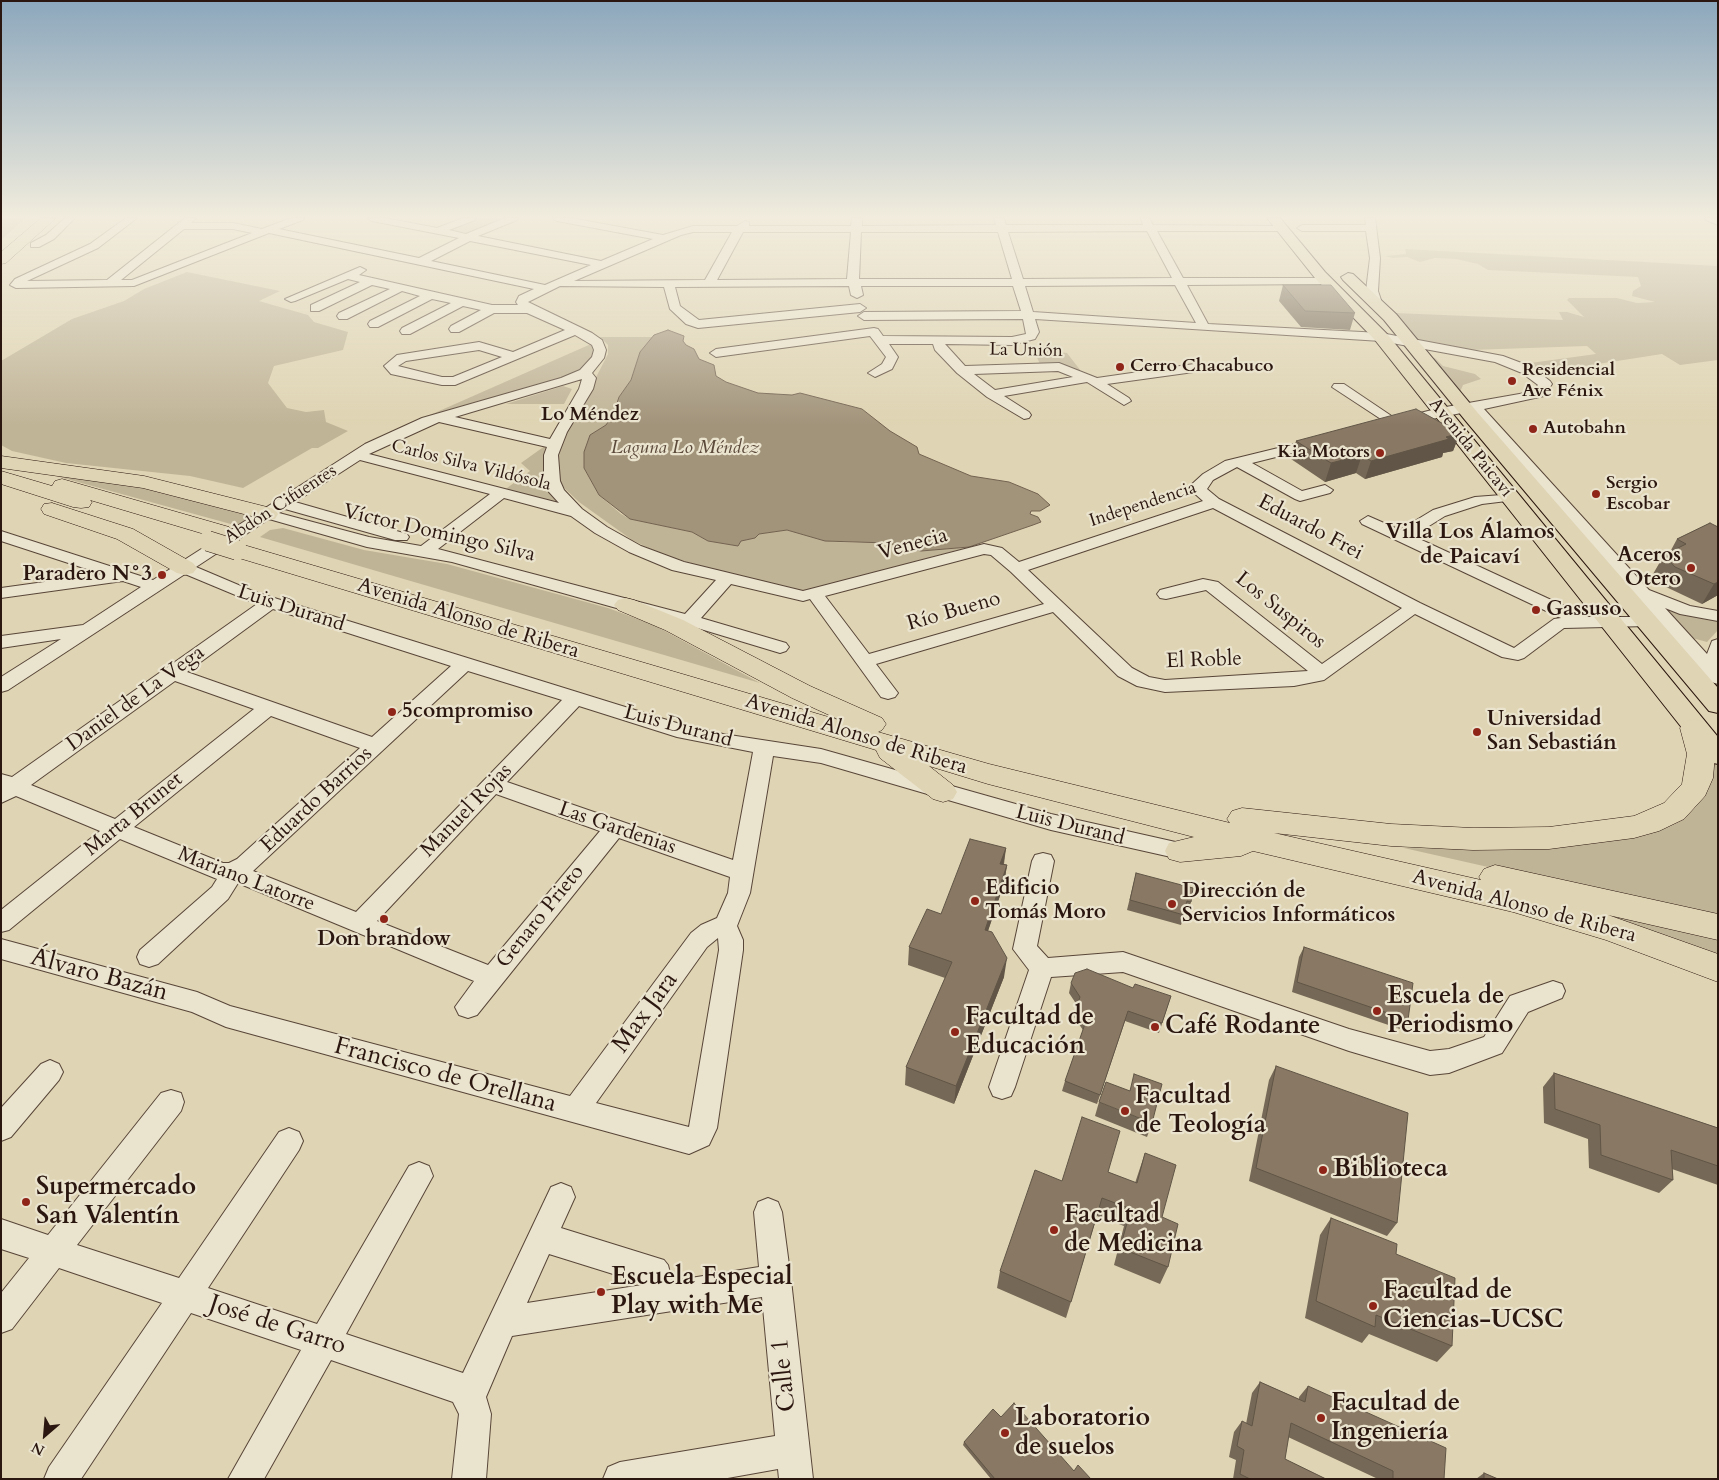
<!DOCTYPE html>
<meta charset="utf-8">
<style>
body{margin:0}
#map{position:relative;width:1719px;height:1480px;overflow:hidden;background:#dfd4b3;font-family:Cardo,serif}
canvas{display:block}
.frame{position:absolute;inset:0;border:2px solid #2b170f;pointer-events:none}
.north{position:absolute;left:20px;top:1410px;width:50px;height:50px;-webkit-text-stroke:4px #eae3ce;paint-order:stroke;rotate:207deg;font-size:14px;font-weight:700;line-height:20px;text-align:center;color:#2b170f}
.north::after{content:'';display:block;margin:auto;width:18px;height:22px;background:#2b170f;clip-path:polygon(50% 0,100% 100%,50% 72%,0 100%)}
</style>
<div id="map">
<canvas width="1719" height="1480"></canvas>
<div class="frame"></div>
<div class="north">N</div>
</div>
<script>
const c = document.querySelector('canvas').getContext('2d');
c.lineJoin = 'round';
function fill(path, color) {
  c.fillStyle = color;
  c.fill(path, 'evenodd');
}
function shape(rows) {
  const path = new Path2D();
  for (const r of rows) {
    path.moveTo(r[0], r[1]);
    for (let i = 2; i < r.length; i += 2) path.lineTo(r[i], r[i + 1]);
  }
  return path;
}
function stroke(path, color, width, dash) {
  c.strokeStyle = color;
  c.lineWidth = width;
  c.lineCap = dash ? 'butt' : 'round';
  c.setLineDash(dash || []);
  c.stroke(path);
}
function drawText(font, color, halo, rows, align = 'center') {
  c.font = font + ' Cardo,serif';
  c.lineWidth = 4.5;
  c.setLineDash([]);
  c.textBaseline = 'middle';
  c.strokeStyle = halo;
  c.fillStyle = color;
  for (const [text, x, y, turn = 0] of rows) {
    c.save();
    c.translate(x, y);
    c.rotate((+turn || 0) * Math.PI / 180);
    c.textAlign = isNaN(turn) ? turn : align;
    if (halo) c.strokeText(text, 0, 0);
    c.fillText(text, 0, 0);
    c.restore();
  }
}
fill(shape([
 [1,218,26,218,1,240],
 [475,218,508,218,470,234,448,229],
 [1405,249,1718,266,1718,360,1680,365,1662,354,1540,373,1523,364,1596,354,1587,346,1471,350,1417,340,1395,313,1563,320,1559,312,1567,312,1584,317,1567,300,1569,298,1617,298,1637,303,1655,302,1632,296,1633,291,1641,286,1638,277,1488,270,1478,264,1456,259,1435,258,1420,262,1407,257,1393,258,1385,256,1406,254],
 [187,272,280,291,259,301,308,315,314,322,348,332,343,350,274,366,268,383,287,408,306,412,324,410,326,422,348,431,318,448,312,448,243,488,190,476,66,463,12,451,1,445,1,361,72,319,124,301,144,289],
 [600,337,653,337,640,352,631,380,619,397,613,415,606,425,590,435,584,468,599,495,621,514,630,519,692,532,708,541,738,546,740,541,755,538,759,534,787,530,834,542,888,543,921,551,969,547,803,591,694,564,659,553,632,540,579,502,561,485,556,469,556,459,560,447,608,354,608,345],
 [591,344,594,350,590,360,584,368,565,378,430,415],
 [1033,349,1067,353,1081,371,1057,364,1040,364],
 [1430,357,1435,358,1443,366,1475,374,1481,379,1463,385,1460,392],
 [563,386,572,389,564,404,506,404],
 [549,443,543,466,543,476,557,503,503,491,530,471,521,463],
 [56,476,125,482,247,514,248,520,238,526],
 [283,528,364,550,447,564,608,608,654,625,760,683,260,537,270,530],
 [1671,609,1718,621,1718,630,1707,642,1692,638,1668,611],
 [1712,760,1718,767,1718,919,1404,848,1468,849,1606,842,1655,827,1697,802,1708,791],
 [1532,893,1718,940,1718,959]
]), '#c0b497');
const water = shape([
 [668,330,684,336,683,341,686,345,694,349,699,359,714,365,716,376,726,382,758,393,792,395,800,393,862,409,890,431,917,447,919,454,971,476,1009,482,1038,494,1050,505,1040,511,1031,511,1030,514,1038,517,1041,522,1033,525,969,547,921,551,888,543,825,541,787,530,759,534,755,538,741,541,738,546,708,541,692,532,630,519,599,495,584,468,584,452,590,435,606,425,613,415,619,397,631,380,640,352,654,335,668,330]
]);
fill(water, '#a2947b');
stroke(water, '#726250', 1);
const minor = shape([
 [65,218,75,218,54,239,39,247,31,247,31,243,46,235,65,218],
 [126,218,137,218,98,248,27,281,107,280,185,218,196,218,191,223,233,223,262,229,291,218,304,218,303,220,279,229,419,258,459,238,372,221,367,218,385,218,437,228,463,218,476,218,475,220,449,230,466,234,505,218,518,218,517,220,478,236,601,261,653,239,557,221,552,218,571,218,663,235,693,226,737,226,745,221,749,222,749,226,851,226,852,218,862,218,862,226,996,225,994,218,1004,218,1006,225,1143,225,1141,218,1149,218,1153,225,1286,226,1287,228,1282,231,1157,231,1183,278,1326,278,1332,281,1326,284,1187,285,1208,324,1381,333,1503,356,1532,367,1550,381,1552,384,1544,396,1484,409,1649,590,1690,606,1718,611,1718,621,1680,614,1665,608,1707,654,1712,641,1718,639,1718,684,1711,682,1656,620,1654,625,1648,626,1564,628,1524,658,1518,660,1502,657,1415,614,1324,680,1294,686,1165,692,1137,686,1118,676,1053,612,876,664,898,693,895,697,888,699,881,697,810,599,803,601,731,584,701,618,786,643,789,647,786,651,780,653,684,624,620,609,452,562,367,547,269,519,196,567,255,592,680,724,723,734,821,749,1051,814,1180,843,1188,845,1191,851,1188,857,1180,859,1051,830,821,763,773,756,750,893,737,926,743,940,743,950,717,1128,709,1145,689,1154,226,1027,192,1012,1,959,1,939,197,992,230,1006,570,1096,691,933,701,925,717,918,728,893,730,877,619,838,477,1015,468,1018,459,1015,455,1007,474,981,238,883,228,899,158,964,149,967,140,964,137,957,140,950,212,887,217,879,120,839,9,930,1,932,1,910,100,831,16,796,1,803,1,774,12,777,257,604,185,574,8,690,1,692,1,677,61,639,1,648,1,636,83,625,141,587,123,581,1,598,1,588,102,574,1,541,1,531,153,580,365,444,422,418,561,378,580,370,592,357,594,350,592,345,575,335,455,385,442,385,391,374,384,366,397,355,479,342,513,352,565,330,527,313,494,313,459,332,451,332,449,329,451,326,481,310,463,306,410,334,402,334,400,331,402,328,451,303,432,299,378,327,370,327,368,324,370,321,420,296,402,291,347,319,339,319,337,316,339,313,390,289,372,285,319,311,311,311,311,305,360,282,348,279,295,301,291,302,285,299,360,267,366,270,359,275,492,305,518,305,516,302,519,296,534,289,269,233,134,286,16,288,10,285,15,279,90,244,126,218],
 [184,229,233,229,252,233,132,280,121,280,184,229],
 [1147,231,1172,278,1023,279,1008,232,1147,231],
 [693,232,732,232,705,280,574,281,681,235,693,232],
 [743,232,851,232,847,279,717,280,743,232],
 [861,232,998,232,1012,279,859,279,861,232],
 [470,241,591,265,545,285,431,261,470,241],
 [1175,285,1196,323,1033,312,1025,286,1175,285],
 [560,286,664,287,670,309,686,324,698,328,860,312,866,308,860,304,699,320,680,306,675,287,849,286,851,295,857,298,863,295,861,286,1013,286,1021,311,864,312,858,316,864,320,1023,319,1026,334,1012,337,883,336,878,329,874,328,716,349,710,353,716,357,870,336,886,357,882,364,868,373,875,377,892,369,898,357,889,344,933,344,935,350,957,373,987,397,1024,419,1029,418,1031,415,1029,412,1004,396,1087,382,1124,405,1131,401,1129,398,1107,384,1201,371,1207,367,1201,363,1097,378,1059,363,965,366,945,344,1012,345,1035,339,1039,332,1035,319,1381,341,1495,362,1522,373,1538,385,1534,390,1525,393,1440,408,1396,419,1344,384,1334,384,1332,387,1393,427,1471,411,1654,617,1588,617,1413,536,1445,516,1482,504,1515,500,1518,497,1515,494,1475,497,1433,510,1400,530,1368,516,1360,521,1362,524,1561,618,1554,619,1514,648,1420,603,1219,499,1207,489,1213,480,1237,467,1295,499,1300,501,1330,493,1333,490,1325,485,1302,491,1252,463,1324,445,1326,442,1319,438,1225,461,1203,474,1191,485,1194,493,1203,501,1019,562,1002,548,984,544,803,591,684,562,641,546,607,527,582,509,564,490,560,481,558,455,567,432,593,389,596,378,592,373,604,358,606,350,602,340,592,333,528,302,560,286],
 [479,350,502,357,453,377,442,377,398,366,406,361,479,350],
 [1058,371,1073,377,995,390,974,374,1058,371],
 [582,379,579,389,550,439,455,417,582,379],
 [439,422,547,447,544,455,544,481,549,492,559,503,369,454,439,422],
 [360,460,490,494,421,546,369,537,279,513,285,509,395,540,407,540,409,537,407,534,295,502,360,460],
 [504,498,571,516,595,533,629,552,672,570,716,580,685,614,438,549,504,498],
 [1213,508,1402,608,1322,664,1218,582,1203,579,1160,590,1157,594,1160,598,1166,599,1206,590,1308,671,1165,680,1149,677,1132,668,1028,570,1213,508],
 [984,554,991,555,1011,572,1044,604,869,654,825,596,984,554],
 [273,609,451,666,372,737,187,672,273,609],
 [468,671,562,700,356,912,253,871,468,671],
 [175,681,254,709,115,819,31,785,175,681],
 [579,706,677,737,753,752,733,860,507,782,579,706],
 [271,716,360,748,237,859,229,863,223,863,134,827,271,716],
 [496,794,600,831,488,965,377,921,496,794],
 [718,938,719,950,689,1127,596,1103,707,947,718,938],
 [1365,218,1375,218,1380,258,1378,291,1382,303,1376,307,1370,303,1366,291,1370,258,1366,231,1302,231,1297,228,1302,225,1366,225,1365,218],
 [1705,218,1718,218,1718,225,1706,220,1705,218],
 [1043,853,1051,855,1054,861,1037,946,1048,958,1123,952,1349,1029,1430,1051,1449,1049,1484,1037,1510,996,1553,981,1562,984,1565,991,1562,998,1528,1012,1502,1053,1449,1073,1430,1075,1349,1051,1123,972,1051,977,1015,1087,1011,1096,1002,1099,993,1096,989,1087,1029,970,1013,949,1032,861,1035,855,1043,853],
 [50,1060,59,1064,63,1072,59,1080,11,1137,1,1141,1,1108,41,1064,50,1060],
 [171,1090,181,1093,184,1102,181,1111,77,1245,179,1278,279,1132,289,1128,299,1132,303,1141,299,1150,208,1288,317,1324,409,1166,419,1162,429,1166,433,1176,346,1334,463,1373,551,1187,561,1183,571,1187,575,1197,561,1228,664,1260,668,1265,672,1281,759,1267,754,1212,758,1202,768,1198,778,1202,782,1212,791,1280,813,1479,779,1479,778,1469,722,1479,603,1479,608,1467,620,1462,775,1436,762,1297,512,1336,486,1397,491,1414,486,1479,452,1479,459,1414,453,1402,331,1360,264,1479,228,1479,301,1350,191,1313,81,1479,44,1479,49,1467,162,1303,59,1268,12,1329,1,1333,1,1293,29,1258,1,1249,1,1219,48,1235,161,1093,171,1090],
 [549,1254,642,1283,642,1285,527,1303,549,1254]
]);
const major = shape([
 [1267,218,1280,218,1325,272,1387,334,1718,737,1718,764,1709,762,1375,340,1315,278,1267,218],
 [1348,273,1353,274,1396,314,1477,412,1718,688,1718,713,1709,711,1465,420,1384,320,1343,280,1341,277,1348,273]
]);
const highway = shape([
 [41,218,56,218,6,263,1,264,1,252,41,218],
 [1,456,144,476,275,509,278,514,275,519,267,520,143,488,1,468,1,456],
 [1,471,52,486,55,481,62,479,69,481,229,527,232,532,229,537,221,539,90,500,92,502,89,507,81,508,73,507,1,484,1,471],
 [52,503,133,529,193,563,197,568,193,573,185,575,177,573,117,539,44,514,41,509,44,504,52,503],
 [237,543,842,721,792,698,665,630,618,610,614,605,618,600,626,598,634,600,683,620,810,686,882,718,886,724,882,730,878,732,989,764,1230,823,1227,819,1232,811,1242,808,1391,824,1473,828,1549,827,1634,816,1664,803,1682,784,1687,754,1680,728,1684,722,1694,719,1704,722,1715,754,1713,778,1705,796,1684,819,1659,831,1634,838,1549,849,1473,850,1391,846,1274,833,1481,880,1479,877,1484,869,1495,865,1718,914,1718,940,1608,915,1718,954,1718,982,1606,940,1513,912,1253,851,1241,856,1180,862,1169,859,1165,851,1169,843,1194,837,988,784,929,766,953,785,957,792,953,799,943,802,933,799,880,758,876,750,229,555,226,550,229,545,237,543]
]);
stroke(minor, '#584638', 2);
stroke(major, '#2b170f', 2);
stroke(highway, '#2b170f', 1);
fill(minor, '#eae3ce');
fill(major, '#dfd4b3');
fill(highway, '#dfd4b3');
const highwayBridge = shape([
 [208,541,237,550]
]);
stroke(highwayBridge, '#2b170f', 21, []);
stroke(highwayBridge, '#dfd4b3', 20);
fill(shape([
 [1283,285,1355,313,1350,330,1301,327,1279,301],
 [1460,433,1453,451,1443,453,1442,457,1365,479,1356,473,1325,482,1291,459,1296,441],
 [1710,523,1718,595,1702,604,1664,586,1653,574,1664,555,1670,552,1677,539],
 [1006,848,1004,864,1007,865,1004,884,988,931,1004,977,954,1104,905,1085,906,1067,945,978,908,965,909,947],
 [1136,873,1191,902,1188,912,1185,911,1181,925,1127,910],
 [1304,947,1408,1020,1403,1030,1292,992,1299,957],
 [1071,983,1133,988,1171,996,1159,1033,1125,1021,1097,1104,1062,1091,1065,1081,1083,1030,1074,1017,1077,1005,1069,993],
 [1276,1066,1397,1223,1387,1236,1249,1181,1269,1080],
 [1554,1073,1718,1128,1718,1185,1672,1169,1673,1180,1659,1193,1589,1168,1588,1139,1544,1123,1543,1087],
 [1099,1102,1152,1123,1147,1137,1095,1116],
 [1145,1153,1162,1217,1168,1267,1160,1284,1114,1265,1124,1226,1097,1216,1066,1318,997,1288,1000,1271,1108,1172,1135,1183],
 [1331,1218,1396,1254,1452,1346,1437,1362,1369,1334,1362,1343,1305,1318,1320,1235],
 [1260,1382,1299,1399,1299,1397,1308,1386,1444,1479,1378,1479,1288,1437,1285,1459,1326,1479,1233,1479,1236,1460,1229,1457,1234,1432,1242,1421,1246,1424,1252,1393],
 [1001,1417,1074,1471,1091,1479,991,1479,963,1445,964,1442],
 [1484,1473,1498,1479,1476,1479]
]), '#766856');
fill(shape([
 [1460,433,1453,451,1443,453,1442,457,1365,479,1371,461],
 [1362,455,1356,473,1325,482,1331,463],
 [1718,582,1718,595,1702,604,1714,584],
 [1006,848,1003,866,1000,864],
 [1007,865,1004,884,982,948,985,930],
 [1007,958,1004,977,954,1104,956,1086]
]), '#605546');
const building = shape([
 [1283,285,1331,285,1355,313,1305,311,1283,285],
 [1416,409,1460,433,1446,437,1449,439,1371,461,1362,455,1331,463,1296,441,1416,409],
 [1710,523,1718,527,1718,582,1714,584,1675,567,1664,555,1686,544,1677,539,1710,523],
 [970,839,1006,848,1000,864,1007,865,985,930,992,932,1007,958,956,1086,906,1067,952,962,909,947,927,909,941,914,970,839],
 [1136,873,1193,888,1191,902,1187,901,1184,915,1130,900,1136,873],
 [1304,947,1413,983,1408,1020,1297,982,1304,947],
 [1087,969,1133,988,1135,984,1171,996,1162,1023,1128,1011,1100,1095,1065,1081,1086,1021,1076,1008,1080,997,1071,983,1075,973,1087,969],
 [1276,1066,1408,1113,1397,1223,1256,1168,1276,1066],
 [1554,1073,1718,1128,1718,1166,1671,1150,1673,1180,1601,1155,1600,1125,1555,1109,1554,1073],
 [1134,1074,1162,1084,1152,1123,1099,1102,1106,1082,1130,1091,1134,1074],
 [1082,1117,1120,1131,1108,1172,1137,1183,1145,1153,1176,1165,1162,1217,1178,1224,1168,1267,1120,1248,1131,1209,1102,1198,1071,1302,1000,1271,1035,1170,1062,1181,1082,1117],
 [1331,1218,1397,1244,1396,1254,1455,1278,1452,1346,1376,1315,1375,1327,1316,1301,1331,1218],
 [1260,1382,1305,1402,1308,1386,1446,1448,1444,1479,1393,1479,1393,1471,1291,1423,1285,1459,1326,1479,1250,1479,1240,1474,1244,1450,1237,1446,1242,1421,1252,1426,1260,1382],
 [1014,1403,1074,1471,1078,1465,1091,1479,995,1479,964,1442,993,1409,1001,1417,1014,1403],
 [1484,1473,1498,1479,1484,1479,1484,1473]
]);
fill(building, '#897964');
stroke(building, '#605546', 1);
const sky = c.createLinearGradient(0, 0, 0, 425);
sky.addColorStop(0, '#8ca7bc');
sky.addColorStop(0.51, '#f1ecdd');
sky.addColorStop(1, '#f1ecdd00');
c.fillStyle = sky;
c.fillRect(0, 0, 1719, 425);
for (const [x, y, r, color] of [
 [1120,367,5,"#8f2418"],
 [1512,381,5,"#8f2418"],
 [1533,429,5,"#8f2418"],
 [1380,453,5,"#8f2418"],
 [1596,494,5,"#8f2418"],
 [1691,568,5,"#8f2418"],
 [162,575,5,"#8f2418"],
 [1536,610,5,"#8f2418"],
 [392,712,5,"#8f2418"],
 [1477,732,5,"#8f2418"],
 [975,901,5,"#8f2418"],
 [1172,904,5,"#8f2418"],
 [384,919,5,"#8f2418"],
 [1377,1011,5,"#8f2418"],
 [1155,1027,5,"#8f2418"],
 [955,1032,5,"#8f2418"],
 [1125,1111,5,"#8f2418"],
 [1323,1170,5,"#8f2418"],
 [26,1202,5,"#8f2418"],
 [1054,1230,5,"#8f2418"],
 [601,1292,5,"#8f2418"],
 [1373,1306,5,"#8f2418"],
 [1321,1418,5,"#8f2418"],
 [1005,1433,5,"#8f2418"]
]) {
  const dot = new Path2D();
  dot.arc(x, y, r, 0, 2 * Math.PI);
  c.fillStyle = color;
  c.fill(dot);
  stroke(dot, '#eae3ce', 2);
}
drawText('18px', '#2b170f', '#eae3ce', [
 ["La Unión",1026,351,1],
 ["Avenida Paicaví",1470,448,51],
 ["Carlos Silva Vildósola",471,466,14],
 ["Abdón Cifuentes",281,505,-33],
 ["Independencia",1143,505,-18]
]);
drawText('bold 18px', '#2b170f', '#eae3ce', [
 ["Cerro Chacabuco",1130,367],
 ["Residencial",1522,371],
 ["Ave Fénix",1522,392],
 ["Autobahn",1543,429],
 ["Kia Motors",1370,453,"right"],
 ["Sergio",1606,484],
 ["Escobar",1606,505]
], 'left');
drawText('bold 19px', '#2b170f', '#eae3ce', [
 ["Lo Méndez",590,416]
]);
drawText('italic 19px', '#5b493a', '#eae3ce', [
 ["Laguna Lo Méndez",685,449]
]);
drawText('21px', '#2b170f', '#eae3ce', [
 ["Eduardo Frei",1310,528,28],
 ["Víctor Domingo Silva",439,534,13],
 ["Venecia",913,545,-15],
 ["Luis Durand",291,609,18],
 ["Los Suspiros",1280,611,39],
 ["Río Bueno",954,612,-16],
 ["Avenida Alonso de Ribera",468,619,17],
 ["El Roble",1204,661,-2],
 ["Daniel de La Vega",136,699,-36],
 ["Luis Durand",678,727,15],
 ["Avenida Alonso de Ribera",856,735,17],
 ["Eduardo Barrios",317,800,-43],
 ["Manuel Rojas",467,811,-46],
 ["Marta Brunet",134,815,-39],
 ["Luis Durand",1070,826,14],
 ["Las Gardenias",617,829,19],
 ["Mariano Latorre",246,880,21],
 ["Avenida Alonso de Ribera",1524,907,15],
 ["Genaro Prieto",541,917,-51]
]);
drawText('bold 21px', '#2b170f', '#eae3ce', [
 ["Aceros",1681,556,"right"],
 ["Otero",1681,580,"right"],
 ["Paradero N°3",152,575,"right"],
 ["Gassuso",1546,610],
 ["5compromiso",402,712],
 ["Universidad",1487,720],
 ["San Sebastián",1487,744],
 ["Edificio",985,889],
 ["Tomás Moro",985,913],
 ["Dirección de",1182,892],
 ["Servicios Informáticos",1182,916],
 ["Don brandow",384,940,"center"]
], 'left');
drawText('bold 22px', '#2b170f', '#eae3ce', [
 ["Villa Los Álamos",1470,533],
 ["de Paicaví",1470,558]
]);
drawText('25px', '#2b170f', '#eae3ce', [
 ["Álvaro Bazán",99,976,15],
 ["Max Jara",646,1013,-54],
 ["Francisco de Orellana",445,1076,15],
 ["José de Garro",277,1326,18],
 ["Calle 1",785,1375,-96]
]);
drawText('bold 25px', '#2b170f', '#eae3ce', [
 ["Escuela de",1387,997],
 ["Periodismo",1387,1026],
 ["Facultad de",965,1018],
 ["Educación",965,1047],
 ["Café Rodante",1165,1027],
 ["Facultad",1135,1097],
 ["de Teología",1135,1126],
 ["Biblioteca",1333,1170],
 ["Supermercado",36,1188],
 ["San Valentín",36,1217],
 ["Facultad",1064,1216],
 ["de Medicina",1064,1245],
 ["Escuela Especial",611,1278],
 ["Play with Me",611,1307],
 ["Facultad de",1383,1292],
 ["Ciencias-UCSC",1383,1321],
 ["Facultad de",1331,1404],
 ["Ingeniería",1331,1433],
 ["Laboratorio",1015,1419],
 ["de suelos",1015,1448]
], 'left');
</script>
